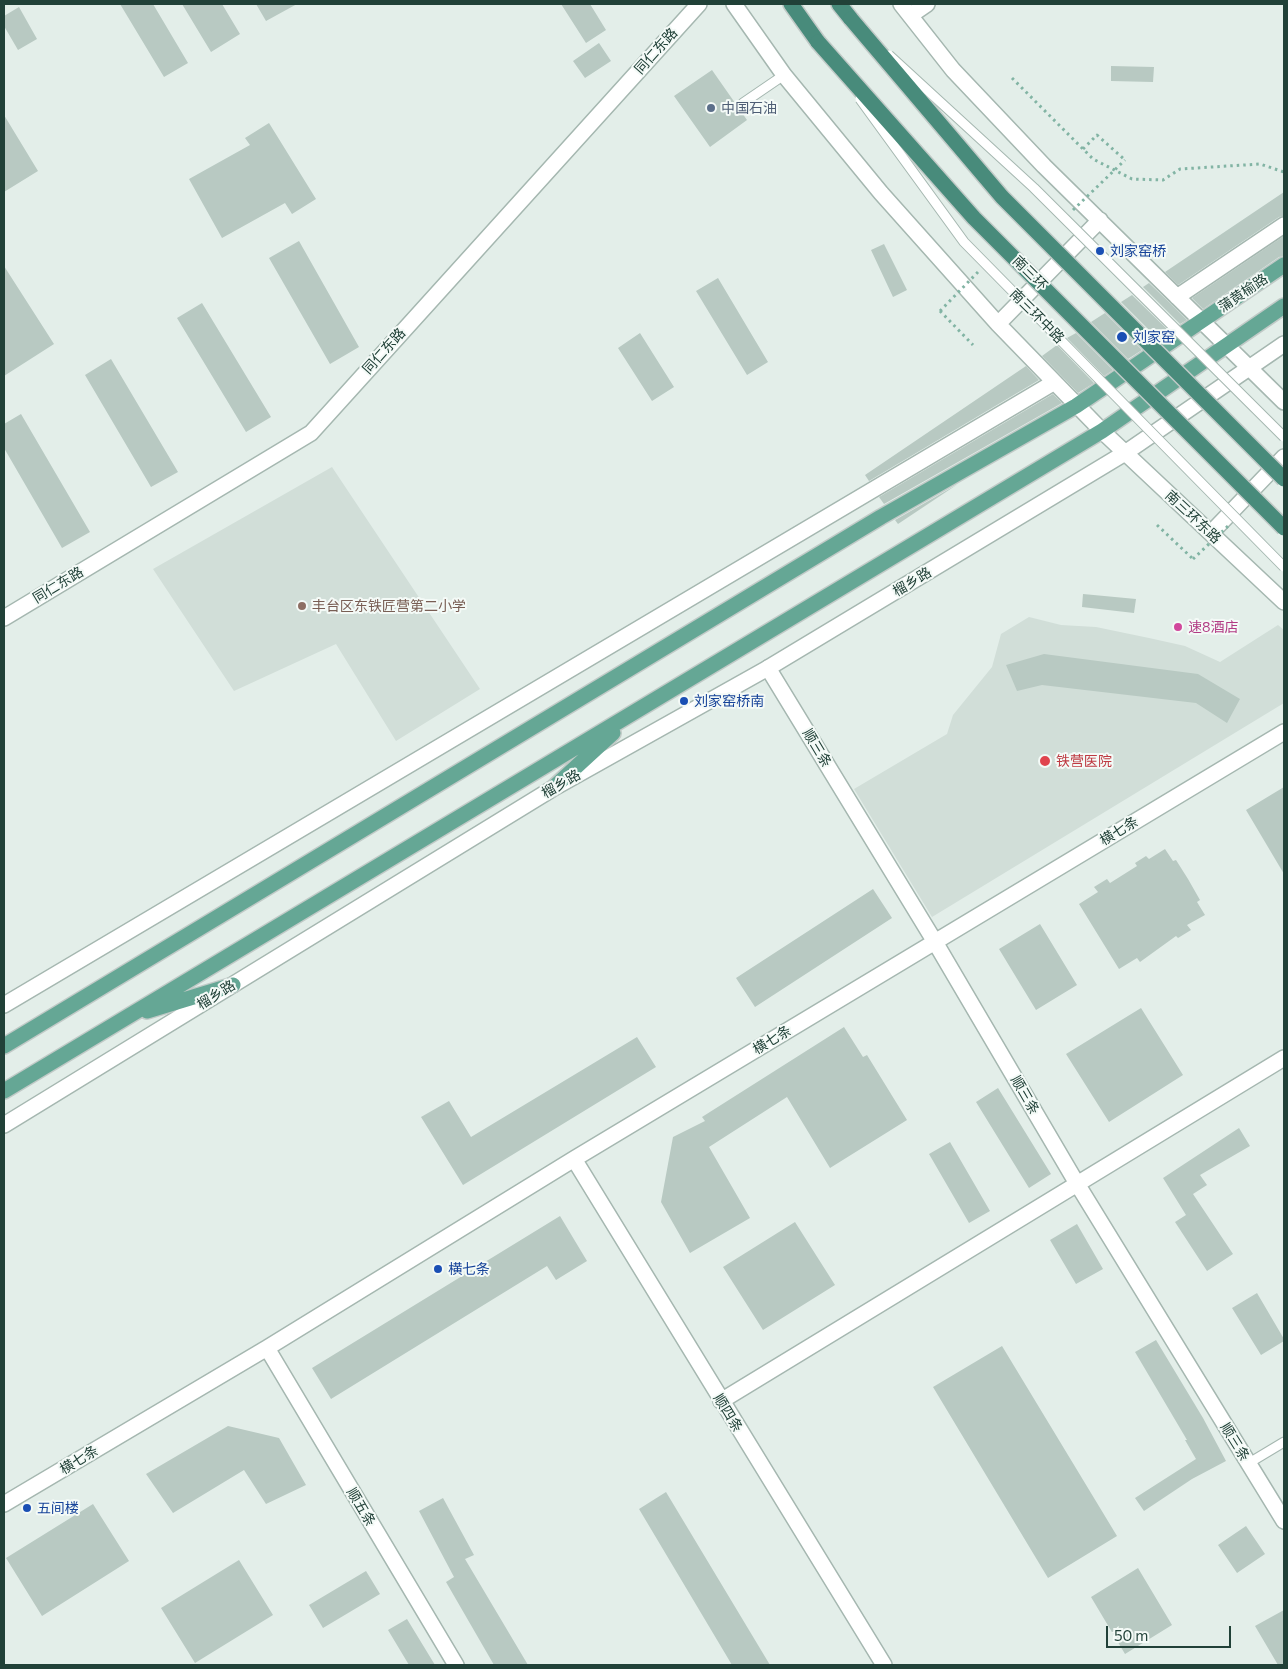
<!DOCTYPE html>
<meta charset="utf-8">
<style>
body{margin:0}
#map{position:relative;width:1288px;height:1669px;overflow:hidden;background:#e3eee9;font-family:Commissioner,sans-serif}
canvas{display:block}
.frame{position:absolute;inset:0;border:5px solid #214138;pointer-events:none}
.scale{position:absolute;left:1106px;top:1626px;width:125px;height:22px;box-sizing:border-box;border:2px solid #214138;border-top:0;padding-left:6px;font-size:15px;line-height:18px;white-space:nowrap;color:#214138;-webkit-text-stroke:4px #f4faf7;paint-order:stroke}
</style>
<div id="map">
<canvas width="1288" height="1669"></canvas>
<div class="frame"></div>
<div class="scale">50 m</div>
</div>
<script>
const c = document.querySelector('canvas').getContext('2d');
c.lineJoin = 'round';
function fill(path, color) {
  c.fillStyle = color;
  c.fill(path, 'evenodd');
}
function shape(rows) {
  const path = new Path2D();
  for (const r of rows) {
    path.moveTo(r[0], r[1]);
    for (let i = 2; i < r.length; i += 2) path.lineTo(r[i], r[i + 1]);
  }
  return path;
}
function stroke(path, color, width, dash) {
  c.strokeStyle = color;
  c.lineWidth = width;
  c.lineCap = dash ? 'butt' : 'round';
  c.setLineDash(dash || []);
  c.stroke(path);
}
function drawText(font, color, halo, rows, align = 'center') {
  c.font = font + ' Commissioner,"Noto Sans SC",sans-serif';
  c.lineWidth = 4;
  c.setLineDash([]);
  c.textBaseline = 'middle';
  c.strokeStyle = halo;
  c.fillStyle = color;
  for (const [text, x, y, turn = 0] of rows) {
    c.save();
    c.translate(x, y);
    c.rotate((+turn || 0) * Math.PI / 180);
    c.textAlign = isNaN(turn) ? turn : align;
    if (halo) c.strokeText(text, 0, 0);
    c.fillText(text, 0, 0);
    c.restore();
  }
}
fill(shape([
 [332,467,480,689,396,741,336,644,234,691,153,569],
 [1029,617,1061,625,1096,627,1149,638,1185,646,1220,662,1278,625,1284,630,1284,703,932,917,854,789,947,734,953,715,992,667,1001,634]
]), '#d1ded8');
fill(shape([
 [120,4,153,4,188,63,164,77],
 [182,4,222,4,240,34,211,52],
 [256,4,297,4,266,21],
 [561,4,590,4,606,30,586,43],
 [19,7,37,39,18,50,4,26,4,16],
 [599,43,611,61,585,78,573,61],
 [1111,66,1154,67,1153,82,1111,81],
 [712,70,747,120,710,147,674,96],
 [4,115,38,171,4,192],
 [269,123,316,199,292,214,285,203,222,238,189,179,250,145,245,138],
 [1284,192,1284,216,1279,217,1178,285,1165,272],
 [1284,236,1284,256,1279,257,1203,309,1192,298],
 [299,241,359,347,330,364,269,258],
 [884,244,907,290,893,297,871,250],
 [4,266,54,344,4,376],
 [718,278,768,362,747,375,696,291],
 [1149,283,1169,302,1187,320,1180,324,1143,287],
 [1132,295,1169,331,1158,339,1121,302],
 [202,303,271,417,246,432,177,318],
 [1105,313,1142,350,1128,359,1091,322],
 [640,333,674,387,652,401,618,348],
 [1076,333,1113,370,1104,376,1067,338],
 [1057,345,1094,383,1078,393,1042,356],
 [111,359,178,472,151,487,85,375],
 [1026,366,1039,380,869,481,865,475],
 [1053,394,1062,403,884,504,879,497],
 [21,414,90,532,62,548,4,448,4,424],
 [958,484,898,524,895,520],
 [1083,594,1136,599,1134,613,1082,607],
 [1044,654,1198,674,1240,699,1227,723,1196,703,1042,685,1017,691,1006,665],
 [1284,787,1284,874,1246,810],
 [1165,849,1173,861,1176,860,1188,879,1200,900,1197,902,1205,915,1187,925,1191,930,1178,938,1176,936,1140,962,1137,958,1119,969,1079,904,1098,892,1094,887,1107,879,1110,883,1137,866,1135,863,1146,856,1149,859],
 [873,889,892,918,755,1007,736,978],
 [1040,924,1077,985,1036,1010,999,949],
 [1141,1008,1183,1075,1109,1122,1066,1054],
 [844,1027,863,1057,867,1055,907,1120,830,1168,787,1097,709,1147,750,1218,690,1253,661,1202,673,1137,705,1121,702,1117],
 [637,1037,656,1067,463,1185,421,1117,449,1101,471,1137],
 [998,1088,1051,1174,1029,1188,976,1102],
 [1239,1128,1250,1146,1200,1175,1207,1185,1193,1194,1233,1254,1207,1271,1175,1222,1186,1215,1163,1178],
 [950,1142,990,1211,969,1223,929,1154],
 [560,1216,587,1261,556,1280,547,1266,331,1399,312,1368],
 [795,1222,835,1285,763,1330,723,1267],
 [1077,1224,1103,1269,1076,1284,1050,1240],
 [1257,1293,1284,1339,1284,1341,1261,1355,1232,1308],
 [1156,1340,1203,1418,1226,1461,1192,1479,1144,1511,1135,1498,1196,1459,1185,1440,1187,1440,1135,1352],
 [1002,1346,1117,1536,1048,1578,933,1387],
 [228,1426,279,1438,306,1485,266,1504,244,1470,173,1513,146,1474],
 [666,1492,770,1665,732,1665,639,1509],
 [443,1498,474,1555,465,1559,528,1665,494,1665,446,1582,454,1577,419,1511],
 [93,1504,129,1561,42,1616,6,1558],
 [1246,1526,1265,1554,1237,1573,1218,1545],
 [239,1560,273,1615,195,1663,161,1608],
 [1138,1568,1172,1625,1125,1654,1091,1597],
 [366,1571,380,1594,323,1628,309,1605],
 [1284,1610,1284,1665,1278,1665,1255,1626],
 [407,1619,435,1665,409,1665,388,1630]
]), '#b8c9c2');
const service = shape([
 [743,103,784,75],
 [1249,1463,1284,1442]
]);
const minor = shape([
 [911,15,927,4],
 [4,618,311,433,699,4],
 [768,668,935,942,1076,1182,1284,1521],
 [574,1159,884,1665],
 [267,1348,456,1665],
 [721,1401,1284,1058],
 [4,1504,267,1348,574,1159,1284,732]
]);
const tertiary = shape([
 [734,4,784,75,881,193,998,324,1102,431,1284,602],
 [901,4,953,70,1044,166,1284,402],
 [1177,297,1284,225],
 [998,324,1100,220],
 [1211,533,1284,457],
 [4,1005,1053,383],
 [4,1125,552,789,768,668,1125,453,1284,344]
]);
const primary = shape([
 [552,789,613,733],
 [147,1011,233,985],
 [4,1046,881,517,1076,406,1284,265],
 [4,1091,1102,431,1284,306]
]);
const trunk = shape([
 [791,4,818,42],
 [839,4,851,19]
]);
stroke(service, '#a5b7b0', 11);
stroke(minor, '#a5b7b0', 18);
stroke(tertiary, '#a5b7b0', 18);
stroke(primary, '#c1cac7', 18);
stroke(trunk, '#c1cac7', 18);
stroke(shape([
 [1012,78,1093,159,1132,179,1163,180,1180,169,1260,164,1284,172],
 [1083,149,1097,135,1125,160],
 [940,311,973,345],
 [1157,525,1193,559]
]), '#82b4a4', 3, [2.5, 4]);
stroke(service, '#fff', 9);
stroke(minor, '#fff', 15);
stroke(tertiary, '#fff', 15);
stroke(primary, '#65a795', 15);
stroke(trunk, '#488b7b', 15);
const serviceBridge = shape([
 [889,55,1034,188,1284,437],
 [860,99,964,242,1284,567]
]);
const trunkBridge = shape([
 [851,19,1002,197,1284,479],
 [818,42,974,218,1284,528]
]);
stroke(serviceBridge, '#a5b7b0', 11, []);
stroke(trunkBridge, '#c1cac7', 18, []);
stroke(shape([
 [1073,210,1125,160],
 [940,311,978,272],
 [1193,559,1228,526]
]), '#82b4a4', 3, [2.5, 4]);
stroke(serviceBridge, '#fff', 9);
stroke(trunkBridge, '#488b7b', 15);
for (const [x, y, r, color] of [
 [711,108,5,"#5c6f8a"],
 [1100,251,5,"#1a4fb4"],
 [1122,337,6,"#1a4fb4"],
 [302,606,5,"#8d6e63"],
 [1178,627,5,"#d1479c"],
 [684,701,5,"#1a4fb4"],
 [1045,761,6,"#e0444e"],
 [438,1269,5,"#1a4fb4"],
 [27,1508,5,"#1a4fb4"]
]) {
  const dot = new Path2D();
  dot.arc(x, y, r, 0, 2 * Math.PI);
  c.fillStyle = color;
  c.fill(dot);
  stroke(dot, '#f4faf7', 2);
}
drawText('14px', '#214138', '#f4faf7', [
 ["同仁东路",656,51,-48],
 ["南三环",1030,273,45],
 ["蒲黄榆路",1243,293,-34],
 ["南三环中路",1037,316,45],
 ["同仁东路",384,351,-48],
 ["南三环东路",1193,517,43],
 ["榴乡路",912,582,-31],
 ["同仁东路",58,585,-31],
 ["顺三条",817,748,59],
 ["榴乡路",561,784,-30],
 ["横七条",1119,831,-31],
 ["榴乡路",216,995,-32],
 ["横七条",772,1040,-31],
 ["顺三条",1025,1095,60],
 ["顺四条",728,1413,58],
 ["顺三条",1235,1442,58],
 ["横七条",79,1460,-31],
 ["顺五条",361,1507,59]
]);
drawText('14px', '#4e5e75', '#f4faf7', [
 ["中国石油",721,108]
], 'left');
drawText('14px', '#164399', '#f4faf7', [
 ["刘家窑桥",1110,251],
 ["刘家窑",1133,337],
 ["刘家窑桥南",694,701],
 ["横七条",448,1269],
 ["五间楼",37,1508]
], 'left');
drawText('14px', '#785e54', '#f4faf7', [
 ["丰台区东铁匠营第二小学",312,606]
], 'left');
drawText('14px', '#b23c85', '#f4faf7', [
 ["速8酒店",1188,627]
], 'left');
drawText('14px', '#be3a42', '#f4faf7', [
 ["铁营医院",1056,761]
], 'left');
</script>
